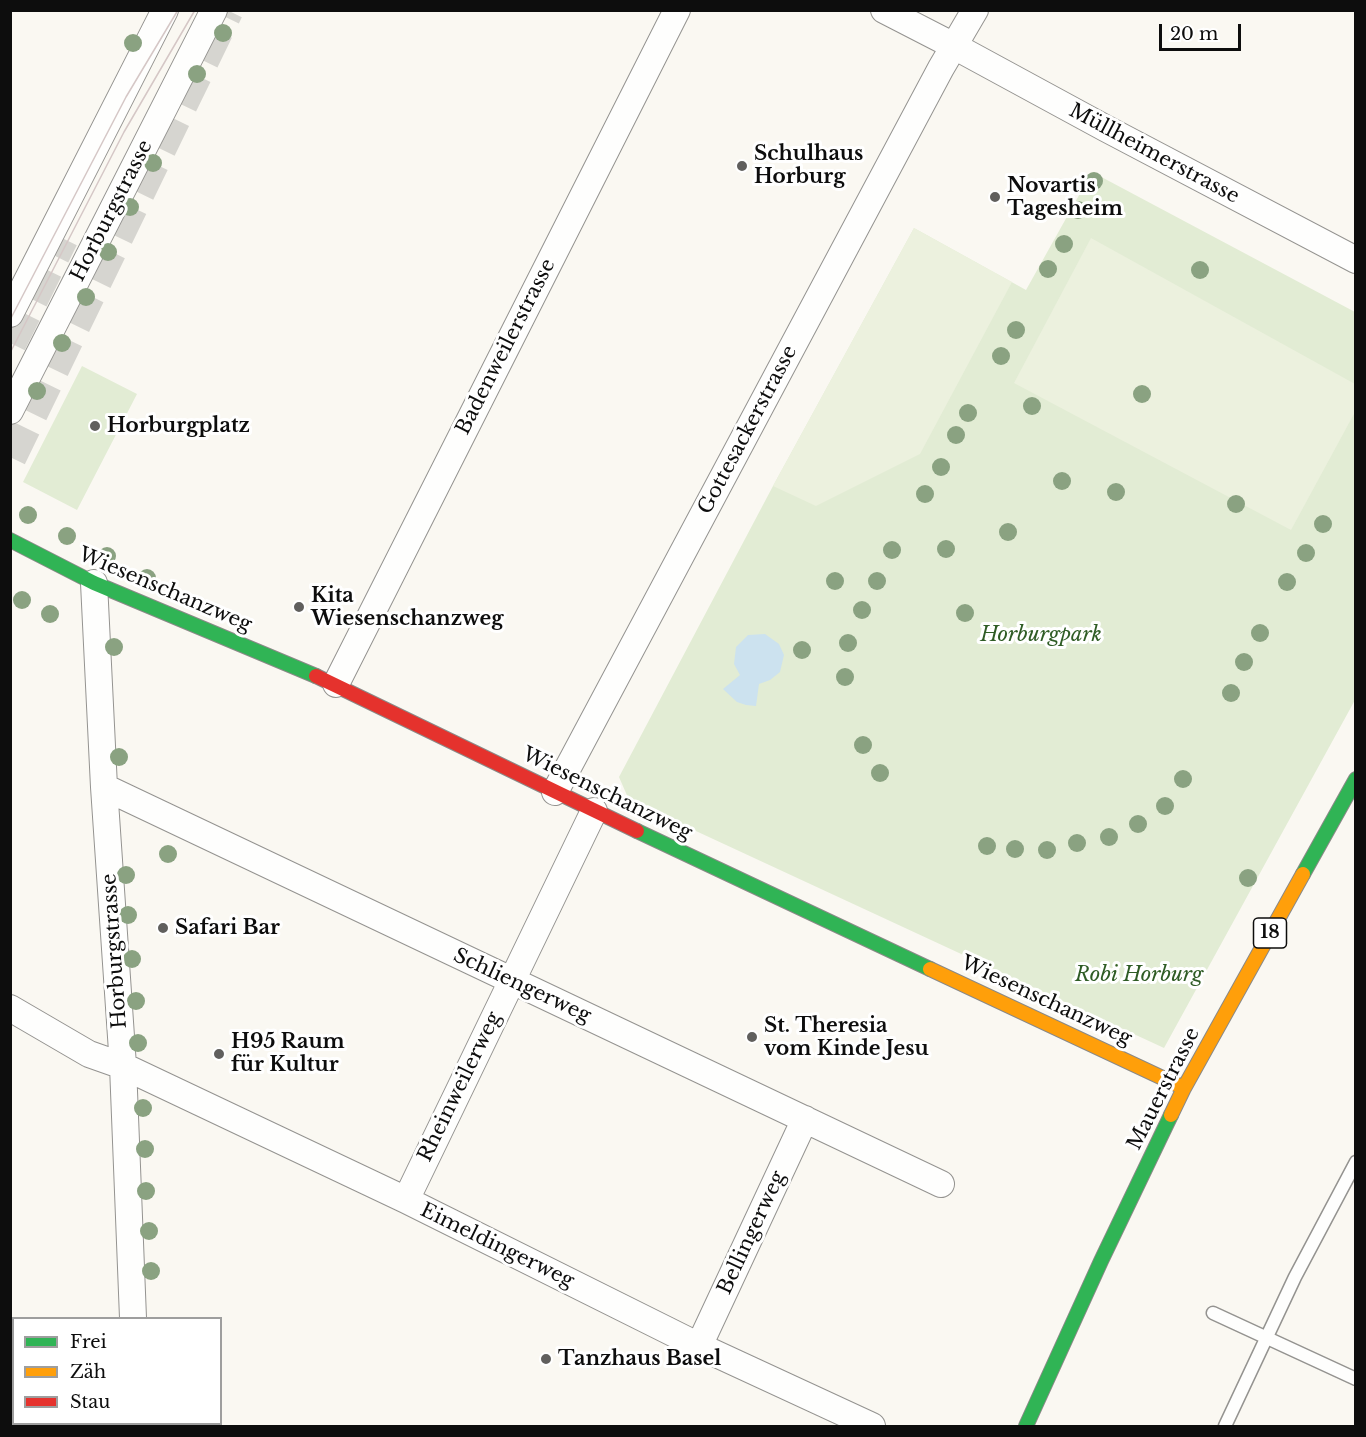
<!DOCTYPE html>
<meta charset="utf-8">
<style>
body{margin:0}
#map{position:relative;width:1366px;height:1437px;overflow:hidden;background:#faf8f2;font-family:"Libre Baskerville",serif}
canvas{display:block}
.frame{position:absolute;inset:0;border:12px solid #0d0d0d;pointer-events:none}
.legend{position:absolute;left:12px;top:1317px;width:210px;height:108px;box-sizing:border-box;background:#fff;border:2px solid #9e9e9e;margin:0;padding:8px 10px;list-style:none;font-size:18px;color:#0d0d0d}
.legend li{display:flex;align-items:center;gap:12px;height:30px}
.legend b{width:30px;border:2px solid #9e9e9e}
.scale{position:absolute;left:1159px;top:24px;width:82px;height:27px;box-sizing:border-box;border:3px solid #0d0d0d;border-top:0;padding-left:8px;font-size:18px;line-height:21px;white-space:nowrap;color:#0d0d0d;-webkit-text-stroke:4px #fff;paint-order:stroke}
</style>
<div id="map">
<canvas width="1366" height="1437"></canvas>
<div class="frame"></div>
<ul class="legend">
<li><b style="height:8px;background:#30b455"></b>Frei</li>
<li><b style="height:8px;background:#ff9f0a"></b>Zäh</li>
<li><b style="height:8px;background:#e5322d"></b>Stau</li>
</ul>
<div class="scale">20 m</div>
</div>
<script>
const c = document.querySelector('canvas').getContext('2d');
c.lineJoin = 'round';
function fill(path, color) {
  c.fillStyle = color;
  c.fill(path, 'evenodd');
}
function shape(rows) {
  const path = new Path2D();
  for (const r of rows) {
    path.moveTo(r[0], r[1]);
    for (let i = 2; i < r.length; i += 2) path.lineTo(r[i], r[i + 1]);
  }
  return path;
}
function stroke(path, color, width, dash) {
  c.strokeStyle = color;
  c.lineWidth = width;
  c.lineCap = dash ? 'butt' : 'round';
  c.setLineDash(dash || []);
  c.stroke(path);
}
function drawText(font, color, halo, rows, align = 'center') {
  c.font = font + ' "Libre Baskerville",serif';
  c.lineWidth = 6;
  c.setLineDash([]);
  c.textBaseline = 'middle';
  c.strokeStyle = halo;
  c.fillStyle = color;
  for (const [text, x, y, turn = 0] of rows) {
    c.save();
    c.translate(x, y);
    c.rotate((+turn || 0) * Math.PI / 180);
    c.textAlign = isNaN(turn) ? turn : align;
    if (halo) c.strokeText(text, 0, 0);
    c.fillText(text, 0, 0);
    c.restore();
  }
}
fill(shape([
 [1092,172,1355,312,1355,700,1164,1048,629,800,619,777,773,486,914,228,1026,290],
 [82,366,137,394,77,510,23,482]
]), '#e2ecd4');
fill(shape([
 [914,228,1012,282,920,454,816,506,773,486],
 [1091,238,1355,384,1355,412,1291,530,1014,383]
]), '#ecf1de');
fill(shape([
 [765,634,779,644,784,655,780,672,770,680,759,684,756,706,746,705,737,702,723,689,740,675,734,664,736,647,748,635]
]), '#cce2ef');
stroke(shape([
 [10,343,62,238],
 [10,457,227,10]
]), '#d6d5d0', 33, [33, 16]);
const lane = shape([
 [1213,1313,1356,1379],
 [1225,1426,1295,1277,1356,1162]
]);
const street = shape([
 [884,10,954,46,1105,128,1356,260],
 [10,314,165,10],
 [10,411,214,10],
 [94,583,104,787,123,1066,133,1318],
 [336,684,677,10],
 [104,787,941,1184],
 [555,792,941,68,975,10],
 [10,1008,89,1054,123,1066,406,1200,699,1346,872,1426],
 [406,1200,594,811],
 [699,1346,805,1119],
 [133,1426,134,1424]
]);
const fast = shape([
 [10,540,94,583,316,676],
 [637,831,930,969],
 [1303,874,1356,779],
 [1026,1426,1101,1261,1171,1115]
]);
const slow = shape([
 [930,969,1184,1088],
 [1171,1115,1184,1088,1303,874]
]);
const jam = shape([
 [316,676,637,831]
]);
stroke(lane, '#949390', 15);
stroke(street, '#949390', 28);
stroke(fast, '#8a8987', 16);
stroke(slow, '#8a8987', 16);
stroke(jam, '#8a8987', 16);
stroke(lane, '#fefefd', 12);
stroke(street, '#fefefd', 26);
stroke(fast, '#30b455', 14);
stroke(slow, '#ff9f0a', 14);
stroke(jam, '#e5322d', 14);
stroke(shape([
 [10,320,126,97,178,10],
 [10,353,124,132,195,10]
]), '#d5c7c6', 1.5);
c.fillStyle = '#8aa281';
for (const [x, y] of [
 [223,33],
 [133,43],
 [197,74],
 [153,163],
 [1094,181],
 [130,207],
 [1078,210],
 [1064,244],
 [108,252],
 [1048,269],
 [1200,270],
 [86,297],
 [1016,330],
 [62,343],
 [1001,356],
 [37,391],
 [1142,394],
 [1032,406],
 [968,413],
 [956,435],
 [941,467],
 [1062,481],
 [1116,492],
 [925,494],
 [1236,504],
 [28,515],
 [1323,524],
 [1008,532],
 [67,536],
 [946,549],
 [892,550],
 [1306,553],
 [107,556],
 [147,578],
 [835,581],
 [877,581],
 [1287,582],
 [22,600],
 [862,610],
 [965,613],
 [50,614],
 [1260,633],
 [848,643],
 [114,647],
 [802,650],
 [1244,662],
 [845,677],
 [1231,693],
 [863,745],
 [119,757],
 [880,773],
 [1183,779],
 [1165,806],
 [1138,824],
 [1109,837],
 [1077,843],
 [987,846],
 [1015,849],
 [1047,850],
 [168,854],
 [126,875],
 [1248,878],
 [128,915],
 [132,959],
 [136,1001],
 [138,1043],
 [143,1108],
 [145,1149],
 [146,1191],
 [149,1231],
 [151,1271]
]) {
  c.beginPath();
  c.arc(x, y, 9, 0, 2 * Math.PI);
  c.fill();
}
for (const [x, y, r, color] of [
 [742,166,6,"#605f5d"],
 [995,197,6,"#605f5d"],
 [95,426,6,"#605f5d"],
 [299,607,6,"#605f5d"],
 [163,928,6,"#605f5d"],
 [752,1037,6,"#605f5d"],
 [219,1054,6,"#605f5d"],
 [546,1359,6,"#605f5d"]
]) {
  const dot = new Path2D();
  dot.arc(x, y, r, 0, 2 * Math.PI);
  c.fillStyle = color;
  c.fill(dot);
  stroke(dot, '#fff', 2);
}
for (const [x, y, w] of [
 [1270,933,33]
]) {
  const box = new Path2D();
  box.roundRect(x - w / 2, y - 15, w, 30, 4.5);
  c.fillStyle = '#fff';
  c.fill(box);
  stroke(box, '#0d0d0d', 1.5);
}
drawText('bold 18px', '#0d0d0d', null, [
 ["18",1270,933]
]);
drawText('bold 20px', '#0d0d0d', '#fff', [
 ["Schulhaus",754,154],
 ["Horburg",754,177],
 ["Novartis",1007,186],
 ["Tagesheim",1007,209],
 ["Horburgplatz",107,426],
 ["Kita",311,596],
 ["Wiesenschanzweg",311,619],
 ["Safari Bar",175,928],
 ["St. Theresia",764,1026],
 ["vom Kinde Jesu",764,1049],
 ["H95 Raum",231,1042],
 ["für Kultur",231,1065],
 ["Tanzhaus Basel",558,1359]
], 'left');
drawText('20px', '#0d0d0d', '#fff', [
 ["Müllheimerstrasse",1154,154,28],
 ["Horburgstrasse",112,211,-63],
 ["Badenweilerstrasse",506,347,-63],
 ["Gottesackerstrasse",748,430,-62],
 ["Wiesenschanzweg",165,590,23],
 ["Wiesenschanzweg",607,794,26],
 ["Horburgstrasse",115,951,-94],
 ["Schliengerweg",522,986,25],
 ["Wiesenschanzweg",1046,1001,25],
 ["Rheinweilerweg",460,1087,-64],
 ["Mauerstrasse",1164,1089,-63],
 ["Bellingerweg",752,1233,-65],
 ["Eimeldingerweg",497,1246,26]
]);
drawText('italic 20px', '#2f5c25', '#fff', [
 ["Horburgpark",1041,635],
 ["Robi Horburg",1139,975]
]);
</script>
